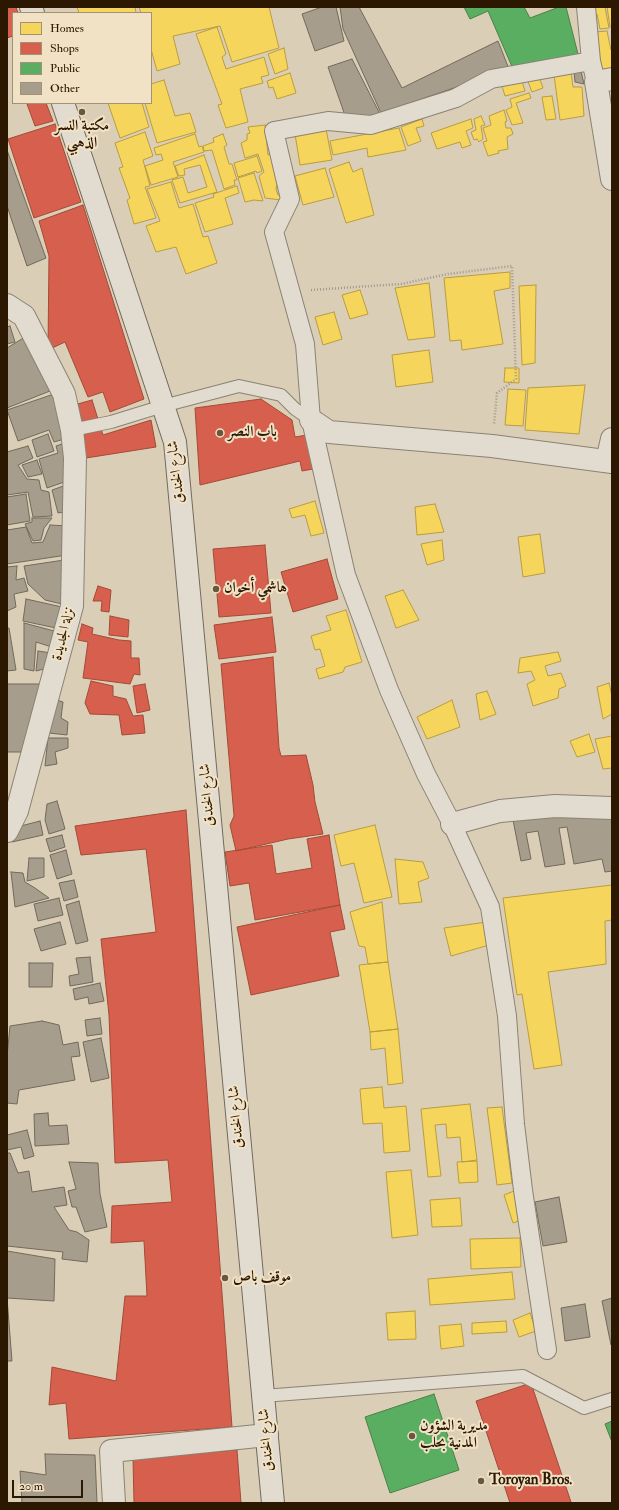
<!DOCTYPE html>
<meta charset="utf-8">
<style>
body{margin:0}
#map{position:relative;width:619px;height:1510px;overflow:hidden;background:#daceb7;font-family:"IM FELL Double Pica",serif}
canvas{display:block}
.frame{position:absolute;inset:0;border:8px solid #2c1700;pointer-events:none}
.legend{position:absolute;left:12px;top:12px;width:140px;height:92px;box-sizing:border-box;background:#f1e2c6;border:1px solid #a29177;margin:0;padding:5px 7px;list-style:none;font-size:12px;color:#2c1700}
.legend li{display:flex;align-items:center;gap:8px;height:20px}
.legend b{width:20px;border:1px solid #a29177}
.scale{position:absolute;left:12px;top:1480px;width:71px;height:18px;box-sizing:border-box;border:2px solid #2c1700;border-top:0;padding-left:5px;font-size:12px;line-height:14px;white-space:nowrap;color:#2c1700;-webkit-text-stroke:3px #f1e2c6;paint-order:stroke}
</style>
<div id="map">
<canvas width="619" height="1510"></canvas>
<div class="frame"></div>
<ul class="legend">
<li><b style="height:11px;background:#f6d55c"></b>Homes</li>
<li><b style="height:11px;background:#d6604d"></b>Shops</li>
<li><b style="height:11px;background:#5aae61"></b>Public</li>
<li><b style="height:11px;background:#a69d8c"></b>Other</li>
</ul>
<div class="scale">20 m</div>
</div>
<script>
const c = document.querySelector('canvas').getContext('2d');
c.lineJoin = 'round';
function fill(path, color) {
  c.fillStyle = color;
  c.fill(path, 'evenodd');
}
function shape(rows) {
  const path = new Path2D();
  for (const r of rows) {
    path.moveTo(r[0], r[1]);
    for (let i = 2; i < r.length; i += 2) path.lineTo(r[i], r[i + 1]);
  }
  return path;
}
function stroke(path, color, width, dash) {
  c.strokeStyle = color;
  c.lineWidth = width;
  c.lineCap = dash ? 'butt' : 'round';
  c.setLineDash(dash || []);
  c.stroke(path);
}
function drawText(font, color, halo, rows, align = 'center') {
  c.font = font + ' "IM FELL Double Pica",Amiri,serif';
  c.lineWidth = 4;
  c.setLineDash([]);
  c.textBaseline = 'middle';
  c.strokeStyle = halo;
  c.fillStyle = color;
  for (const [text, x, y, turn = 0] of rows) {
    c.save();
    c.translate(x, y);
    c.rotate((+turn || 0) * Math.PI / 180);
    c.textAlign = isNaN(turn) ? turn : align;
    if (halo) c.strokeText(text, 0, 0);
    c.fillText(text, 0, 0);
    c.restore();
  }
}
const homes = shape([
 [77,7,135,7,136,13,79,13,77,7],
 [139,7,269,7,279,48,232,62,220,26,173,36,180,64,157,71,151,49,151,13,141,13,139,7],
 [592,7,605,7,609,28,600,29,597,14,593,15,592,7],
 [607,7,612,7,612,26,610,27,607,7],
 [217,27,226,54,222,57,226,69,264,57,269,75,261,77,263,83,240,89,248,122,226,128,218,105,222,104,196,34,217,27],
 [607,31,611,50,612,49,612,69,602,70,595,32,607,31],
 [284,48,288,69,275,74,268,54,284,48],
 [571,72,573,87,582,87,584,116,560,120,554,75,571,72],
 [290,73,296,93,277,99,273,87,269,88,267,81,290,73],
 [538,74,543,88,532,92,527,79,538,74],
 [521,78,525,91,505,96,501,83,521,78],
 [164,80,175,116,190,113,196,132,157,143,145,103,151,103,151,84,164,80],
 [529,93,531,98,516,103,523,123,512,125,506,110,512,107,510,99,529,93],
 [552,96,556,119,546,120,542,97,552,96],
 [108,103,142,103,149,127,120,138,108,103],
 [504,110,507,121,505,122,506,128,511,128,513,134,507,137,508,149,498,151,499,153,488,156,483,142,487,141,483,128,491,125,489,116,504,110],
 [481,116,485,125,481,126,483,139,479,142,477,139,474,140,471,132,476,130,474,119,481,116],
 [422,119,424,126,416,128,421,141,408,146,401,127,422,119],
 [471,119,473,128,466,131,471,145,462,148,460,142,437,149,431,133,471,119],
 [265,125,268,155,271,154,278,180,276,189,278,195,286,194,281,200,265,198,259,176,264,172,258,154,245,158,241,143,247,140,247,134,250,133,248,127,265,125],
 [399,128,406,150,368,157,367,148,333,155,330,141,399,128],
 [326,129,332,160,300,165,295,134,326,129],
 [145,132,153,156,143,160,150,186,145,187,156,218,134,224,127,200,130,198,119,168,123,167,115,143,145,132],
 [195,134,199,147,202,146,204,152,173,162,178,177,151,185,145,166,163,160,161,154,156,155,154,148,195,134],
 [223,134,227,145,224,147,229,164,232,164,237,180,234,180,235,185,224,189,212,150,204,151,203,146,214,142,213,138,223,134],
 [204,155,217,192,180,203,172,180,183,177,188,193,207,187,200,165,184,169,185,175,179,176,175,166,204,155],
 [257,156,262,171,257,173,256,171,238,177,234,163,257,156],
 [349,162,353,172,362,168,374,215,346,223,329,169,349,162],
 [325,168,334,197,303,205,295,176,325,168],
 [254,173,263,201,254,200,245,202,238,178,254,173],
 [171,182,179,208,193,204,203,237,208,236,217,263,186,274,176,247,156,252,146,226,160,221,147,189,171,182],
 [237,186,239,193,225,198,233,224,205,232,195,203,214,197,213,194,237,186],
 [510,272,510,288,494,291,503,344,462,350,461,340,450,341,444,278,510,272],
 [429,283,435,337,408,340,395,288,429,283],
 [536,285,535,363,522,365,519,286,536,285],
 [360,290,368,314,350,319,342,295,360,290],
 [334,312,342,339,323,345,315,317,334,312],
 [429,350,433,382,396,387,392,355,429,350],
 [505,368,519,368,519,383,504,382,505,368],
 [585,385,579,434,525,430,528,388,585,385],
 [508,389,526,390,523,426,505,425,508,389],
 [315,501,324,533,311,536,305,515,292,518,289,509,315,501],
 [435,504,444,532,417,535,415,507,435,504],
 [540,534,545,573,523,577,518,537,540,534],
 [442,540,444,560,427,565,421,544,442,540],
 [403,590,419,620,396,628,385,596,403,590],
 [346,610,362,662,345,667,343,672,319,679,316,669,325,666,320,649,315,650,311,636,331,630,326,616,346,610],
 [558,652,561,661,545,666,548,676,561,673,566,686,559,689,558,698,533,706,527,684,535,680,531,671,518,673,520,658,558,652],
 [609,683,612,696,612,714,603,719,597,687,609,683],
 [487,691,496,714,480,720,476,694,487,691],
 [452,700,460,727,427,739,417,717,452,700],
 [589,734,595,752,577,757,570,741,589,734],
 [612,736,612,768,603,769,595,739,612,736],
 [375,825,392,897,364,903,354,863,341,866,334,835,375,825],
 [395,859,423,862,429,878,418,882,422,902,399,904,395,859],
 [612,885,612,920,605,921,606,964,548,972,562,1065,534,1069,522,994,517,995,503,898,612,885],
 [382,902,388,962,368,964,365,947,359,946,350,912,382,902],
 [487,922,489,945,451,956,444,928,487,922],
 [388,962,398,1029,370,1032,359,965,388,962],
 [398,1029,403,1083,388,1085,385,1048,371,1050,370,1032,398,1029],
 [382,1087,384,1108,406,1106,410,1151,384,1153,382,1123,363,1124,360,1089,382,1087],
 [470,1104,477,1160,462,1162,460,1137,447,1138,446,1124,435,1125,441,1176,428,1177,421,1109,470,1104],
 [502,1107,512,1183,497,1185,487,1108,502,1107],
 [477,1161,478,1182,459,1183,457,1162,477,1161],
 [411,1170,418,1235,392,1238,386,1172,411,1170],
 [514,1191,524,1219,513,1223,504,1195,514,1191],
 [460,1198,462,1226,432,1227,430,1200,460,1198],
 [520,1238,521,1267,471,1269,470,1239,520,1238],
 [512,1272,515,1299,430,1305,428,1279,512,1272],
 [415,1311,416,1339,388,1340,386,1313,415,1311],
 [530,1313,536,1331,519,1337,513,1320,530,1313],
 [506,1321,507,1332,472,1334,472,1323,506,1321],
 [461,1324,464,1346,441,1349,439,1326,461,1324]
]);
fill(homes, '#f6d55c');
stroke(homes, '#b99c40', 1);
const shops = shape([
 [7,7,16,7,18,13,13,13,13,36,7,38,7,7],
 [30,103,46,103,53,121,35,126,27,104,30,103],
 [55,124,81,202,34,218,8,139,55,124],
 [83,205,144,399,110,412,103,392,88,397,65,342,48,350,49,256,39,221,83,205],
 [261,399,292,420,295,437,307,435,313,469,302,471,300,461,200,485,195,408,261,399],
 [92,400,103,435,151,420,156,447,86,458,74,405,92,400],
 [265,545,271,613,219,617,213,549,265,545],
 [327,559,338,599,293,612,281,572,327,559],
 [98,586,111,590,109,612,101,611,102,601,93,601,98,586],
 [110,616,129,620,128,637,109,635,110,616],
 [272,617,276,652,219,659,214,625,272,617],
 [82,624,93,628,92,634,119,640,131,641,131,658,139,658,140,675,134,674,130,684,83,678,88,642,78,640,82,624],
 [273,657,279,748,281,756,306,755,313,785,315,802,323,834,288,839,236,851,230,825,234,816,221,664,273,657],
 [91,681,113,686,113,696,126,699,133,716,143,715,145,733,122,735,119,715,90,714,85,703,91,681],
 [145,684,150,710,137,713,133,686,145,684],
 [186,810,232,1427,69,1439,66,1403,49,1405,52,1367,116,1381,125,1296,147,1296,144,1241,111,1243,112,1206,172,1202,168,1160,115,1163,109,1015,101,939,156,932,146,849,81,855,75,826,186,810],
 [329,835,340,905,255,920,249,883,230,886,225,852,272,845,276,874,312,868,307,839,329,835],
 [340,905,345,929,330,932,339,976,251,995,237,927,340,905],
 [531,1383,571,1502,568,1503,510,1503,476,1401,531,1383],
 [237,1450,241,1503,134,1503,133,1458,237,1450]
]);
fill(shops, '#d6604d');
stroke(shops, '#a34a36', 1);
const public = shape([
 [464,7,524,7,530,18,559,7,566,7,578,54,513,69,488,11,470,19,464,7],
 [434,1394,459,1470,390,1493,365,1417,434,1394],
 [612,1421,612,1442,605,1424,612,1421]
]);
fill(public, '#5aae61');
stroke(public, '#4c8144', 1);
const building = shape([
 [322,7,336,7,344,41,315,51,302,14,322,7],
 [340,7,359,7,402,88,498,41,509,69,381,113,343,29,340,7],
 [352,59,380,114,347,121,328,67,352,59],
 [574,71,581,71,584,84,575,82,574,71],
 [7,150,46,258,27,266,7,206,7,150],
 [10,326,15,342,7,344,7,327,10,326],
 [25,337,50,391,7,408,7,348,25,337],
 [54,394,68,438,54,442,49,430,18,441,7,410,54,394],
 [48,434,54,451,37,457,32,440,48,434],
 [68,442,70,480,47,488,39,459,58,453,56,446,68,442],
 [28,446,33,458,18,465,27,479,39,480,41,490,49,492,52,516,33,517,28,492,7,495,7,452,28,446],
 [37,460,42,474,28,477,22,465,37,460],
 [72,483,71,511,58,513,52,490,72,483],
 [26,494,30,521,7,525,7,497,26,494],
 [32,518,52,518,44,528,41,540,33,541,25,524,32,522,32,518],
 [50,525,69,526,67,555,7,564,7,530,26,527,32,543,43,542,50,525],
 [71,559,62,604,45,600,28,584,24,566,71,559],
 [17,566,16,580,24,578,28,591,14,594,16,607,7,611,7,567,17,566],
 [26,599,62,607,56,628,23,621,26,599],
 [24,623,58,632,55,648,36,642,34,671,24,669,24,623],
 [7,628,9,628,16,670,7,671,7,628],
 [38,651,51,653,48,668,36,671,38,651],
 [7,684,45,684,26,752,7,752,7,684],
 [54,699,63,702,61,718,68,722,67,735,49,733,54,699],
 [48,738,68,738,68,748,55,752,57,764,45,766,48,738],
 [57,801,65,829,49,834,45,820,47,804,57,801],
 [612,813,612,871,605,872,602,859,574,864,567,827,559,828,565,864,545,867,538,831,526,833,531,859,521,861,513,820,612,813],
 [40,821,43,835,12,842,17,827,40,821],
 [62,835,65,847,50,852,46,839,62,835],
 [66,850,72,874,57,879,50,855,66,850],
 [29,858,44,858,44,877,27,881,29,858],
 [11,872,23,873,25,882,35,888,49,898,15,907,11,872],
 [74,880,78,897,64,901,59,883,74,880],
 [59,898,63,915,38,921,34,904,59,898],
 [79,901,88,941,76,944,66,905,79,901],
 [60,922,66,944,41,951,34,929,60,922],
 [90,957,93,982,70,986,69,976,79,974,76,958,90,957],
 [29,963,53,963,52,987,29,987,29,963],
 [100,983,104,1001,89,1004,88,997,75,1000,73,989,100,983],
 [100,1018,102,1034,87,1036,85,1020,100,1018],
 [42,1021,59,1025,63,1045,78,1042,80,1056,71,1057,75,1080,19,1090,17,1104,7,1103,7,1056,10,1026,42,1021],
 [101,1038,109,1078,91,1082,83,1042,101,1038],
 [48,1113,49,1126,67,1125,69,1144,35,1146,34,1114,48,1113],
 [27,1130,34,1156,24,1159,21,1147,7,1150,7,1135,27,1130],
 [7,1153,10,1153,18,1173,29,1171,32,1192,64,1187,67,1205,54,1207,69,1230,77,1232,89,1240,87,1262,62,1259,63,1252,7,1246,7,1153],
 [69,1162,98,1163,100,1194,107,1227,85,1232,76,1207,72,1207,68,1191,76,1189,69,1162],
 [559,1197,567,1242,543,1246,535,1202,559,1197],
 [7,1251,55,1259,54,1301,7,1298,12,1361,7,1361,7,1251],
 [612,1298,612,1345,611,1345,602,1301,612,1298],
 [585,1304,590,1337,565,1341,561,1308,585,1304],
 [45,1454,95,1455,97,1503,22,1503,20,1471,46,1475,45,1454]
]);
fill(building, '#a69d8c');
stroke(building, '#73695a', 1);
const service = shape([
 [72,430,111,422,163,406,239,386,281,395,295,409,311,420],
 [263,1396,523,1376,584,1408,612,1399]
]);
const pedestrian = shape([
 [586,7,591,61],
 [547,1350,523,1190,515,1124,507,1016,490,907,452,824,426,774,389,690,346,575,311,420,305,344,274,232,290,199,274,131,328,121,371,125,456,98,491,79,591,61,596,82]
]);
const minor = shape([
 [612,79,596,82,612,179],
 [7,305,24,316,64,394,72,430,75,458,72,606,17,811,7,831],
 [311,420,329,432,492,446,612,462],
 [607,461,612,439],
 [452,824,500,811,555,806,612,808],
 [114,1503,111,1451,267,1435]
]);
const secondary = shape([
 [31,7,33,13],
 [63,103,175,442,273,1503]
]);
stroke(service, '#8b8272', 14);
stroke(pedestrian, '#8b8272', 20);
stroke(minor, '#8b8272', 24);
stroke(secondary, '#73695a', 24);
stroke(shape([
 [311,290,401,284,448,274,512,266,516,379,497,393,494,424]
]), '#9e988c', 2.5, [1, 2]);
stroke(service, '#e2dcd0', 12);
stroke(pedestrian, '#e2dcd0', 18);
stroke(minor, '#e2dcd0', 22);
stroke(secondary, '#e2dcd0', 22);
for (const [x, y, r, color] of [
 [82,112,4,"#695740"],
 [220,433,4,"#695740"],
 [216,589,4,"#695740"],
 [225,1278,4,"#695740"],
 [412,1436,4,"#695740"],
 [481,1481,4,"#695740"]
]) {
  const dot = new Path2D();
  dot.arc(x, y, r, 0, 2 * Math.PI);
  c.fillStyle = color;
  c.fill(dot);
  stroke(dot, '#f1e2c6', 1.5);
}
drawText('bold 15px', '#2c1700', '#f1e2c6', [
 ["مكتبة النسر",82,127,"center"],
 ["الذهبي",82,144,"center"],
 ["باب النصر",228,433],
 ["هاشمي أخوان",224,589],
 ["موقف باص",233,1278],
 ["مديرية الشؤون",420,1427],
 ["المدنية بحلب",420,1444],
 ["Toroyan Bros.",489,1481]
], 'left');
drawText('15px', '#2c1700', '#f1e2c6', [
 ["شارع الخندق",177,472,-97],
 ["نزلة الجديدة",64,634,-76],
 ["شارع الخندق",208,795,-95],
 ["شارع الخندق",237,1117,-95],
 ["شارع الخندق",267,1440,-95]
]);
</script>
